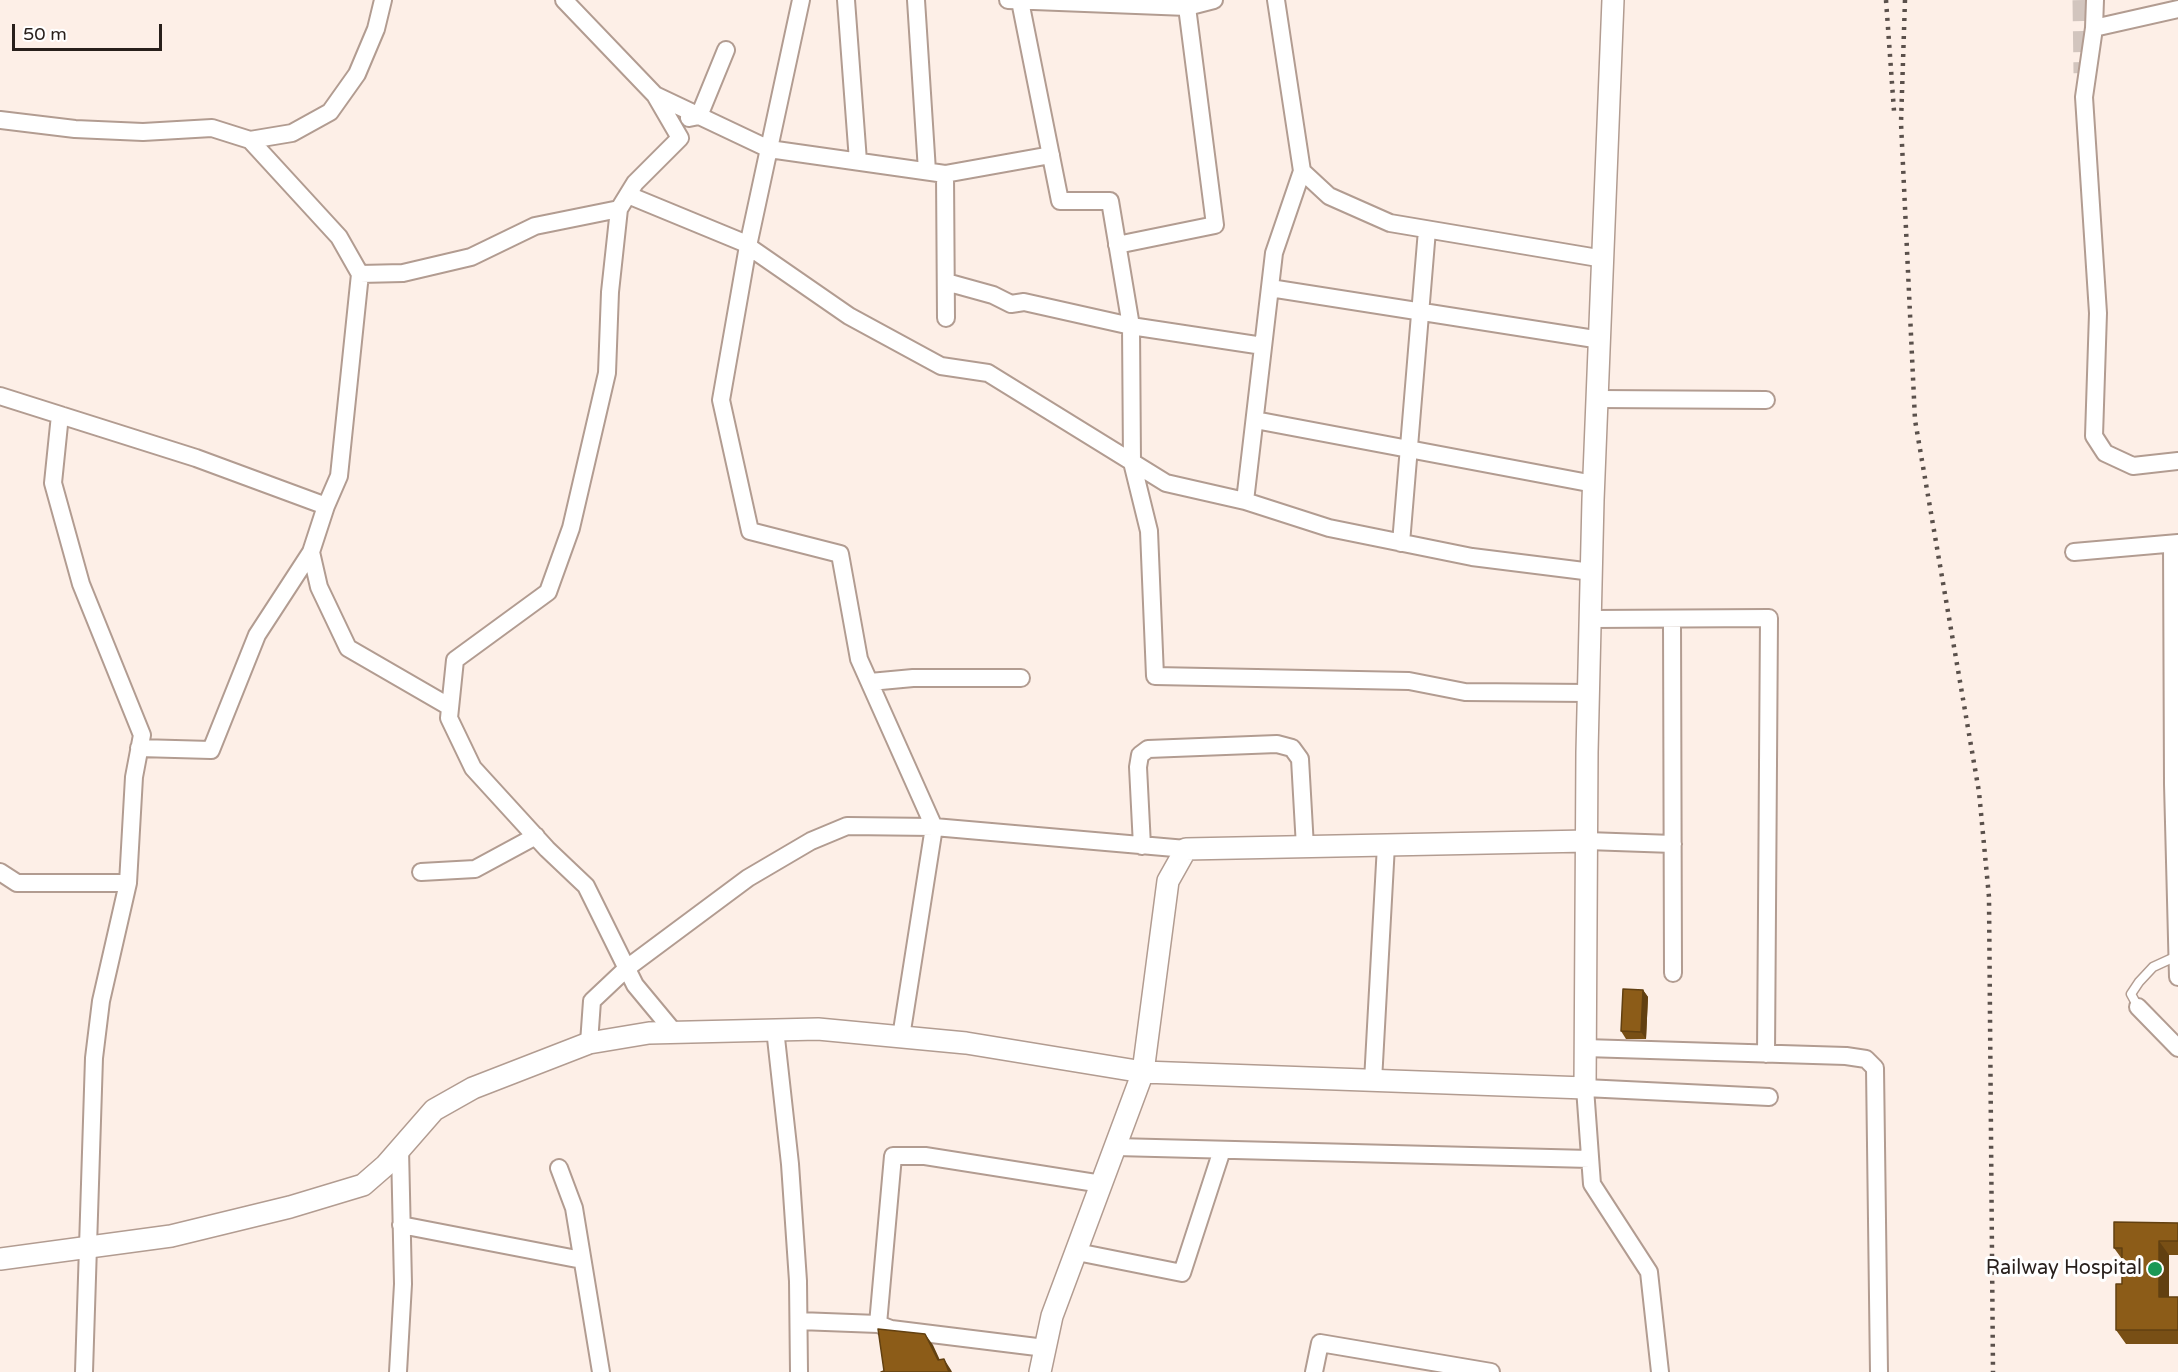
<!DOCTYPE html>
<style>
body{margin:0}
#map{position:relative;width:2178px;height:1372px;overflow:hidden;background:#fdefe7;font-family:"Varela Round",sans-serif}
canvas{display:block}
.scale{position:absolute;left:12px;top:24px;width:150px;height:27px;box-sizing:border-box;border:3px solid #281f1b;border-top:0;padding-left:8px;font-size:18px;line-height:21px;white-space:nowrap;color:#281f1b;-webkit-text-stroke:4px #fff;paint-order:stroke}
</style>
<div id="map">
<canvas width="2178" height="1372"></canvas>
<div class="scale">50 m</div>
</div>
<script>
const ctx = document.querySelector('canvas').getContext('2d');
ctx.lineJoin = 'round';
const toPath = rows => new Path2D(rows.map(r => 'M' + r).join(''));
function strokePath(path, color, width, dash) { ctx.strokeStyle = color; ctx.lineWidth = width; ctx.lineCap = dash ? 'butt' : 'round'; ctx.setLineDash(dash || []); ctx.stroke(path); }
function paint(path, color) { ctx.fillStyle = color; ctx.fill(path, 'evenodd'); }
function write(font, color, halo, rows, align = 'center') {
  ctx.font = font + ' "Varela Round",sans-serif'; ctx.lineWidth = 6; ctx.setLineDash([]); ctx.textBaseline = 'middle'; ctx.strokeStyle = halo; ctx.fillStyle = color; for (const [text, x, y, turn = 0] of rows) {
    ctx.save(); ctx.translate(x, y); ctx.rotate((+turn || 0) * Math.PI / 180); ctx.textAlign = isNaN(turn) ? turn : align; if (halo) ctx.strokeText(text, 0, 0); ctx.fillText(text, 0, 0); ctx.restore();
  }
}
strokePath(toPath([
 [2083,0,2084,73]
]), '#d2c5be', 21, [21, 10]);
const service = toPath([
 [2138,1007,2131,994,2139,982,2153,967,2177,956]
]);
const minor = toPath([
 [564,0,655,95,680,138,635,183,619,209,610,292,607,373,571,528,548,592,455,660,449,718,473,768,547,849,586,886,635,985,674,1032],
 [801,0,748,246,721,400,750,531,840,554,859,659,934,827,1186,849],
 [846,0,858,161],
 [916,0,927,171],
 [1008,0,1187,7,1214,0],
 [1276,0,1302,171,1329,196,1390,223,1604,259],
 [2095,0,2094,28,2084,97,2098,313,2094,436,2105,453,2133,466,2178,461],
 [1020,1,1060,201,1110,201,1131,326,1132,462,1149,531,1155,676,1409,681,1465,692,1589,693],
 [2094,28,2178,9],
 [655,95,769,149,945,174,946,318],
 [689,118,699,116,726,50],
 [0,120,75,129,143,132,212,128,250,140,292,133,330,112,357,74,376,29,383,0],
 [250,140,339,237,360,274],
 [945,174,1051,155],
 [628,195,742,242,849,316,941,366,988,373,1166,483,1245,501,1329,528,1472,557,1592,572],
 [1117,245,1215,225,1187,7],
 [946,282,993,295,1011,304,1024,302,1131,326,1263,346],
 [1270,288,1601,340],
 [0,396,196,458,326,506,339,476,360,274,403,273,471,257,535,226,619,209],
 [1598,399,1766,400],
 [60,415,53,483,81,584,142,735,134,777,128,883,101,1001,94,1058,84,1372],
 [1255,420,1594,484],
 [1245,501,1274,253,1302,171],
 [326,506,311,552,319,587,348,648,450,707],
 [1401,543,1427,230],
 [2172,544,2173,784,2178,977],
 [2074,552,2178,543],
 [1591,619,1769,618,1766,1054],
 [1672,621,1673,973],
 [870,682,913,678,1021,678],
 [139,748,211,750,257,635,311,552],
 [1587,841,1673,844],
 [1142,846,1138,767,1140,755,1148,749,1277,744,1292,748,1300,759,1305,847],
 [0,872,17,883,128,883],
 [421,872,475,869,536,836],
 [2138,1007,2178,1048],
 [775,1029,790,1164,798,1281,799,1372],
 [589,1043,592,1001,627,968,748,878,811,841,847,826,934,827,901,1037],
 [1585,1048,1846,1056,1866,1059,1875,1068,1879,1372],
 [1373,1081,1386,845],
 [1116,1147,1590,1159],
 [559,1168,574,1208,601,1372],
 [401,1225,582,1260],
 [1077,1252,1182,1273,1222,1150],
 [799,1321,878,1324,891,1329,1045,1348],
 [878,1324,893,1156,925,1156,1102,1184],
 [398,1372,403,1284,400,1149],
 [1314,1372,1320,1343,1491,1372],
 [1660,1372,1649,1272,1592,1184,1585,1088,1769,1097]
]);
const tertiary = toPath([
 [0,1259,171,1236,290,1207,363,1185,386,1165,434,1110,473,1088,589,1043,649,1033,818,1029,966,1043,1143,1072,1168,881,1186,849,1587,841],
 [1040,1372,1052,1316,1143,1072,1585,1088,1587,752,1593,500,1613,0]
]);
strokePath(service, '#b29c91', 11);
strokePath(minor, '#b29c91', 20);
strokePath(tertiary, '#b29c91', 24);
strokePath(service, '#fff', 8);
strokePath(minor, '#fff', 16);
strokePath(tertiary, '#fff', 21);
strokePath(toPath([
 [1886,0,1894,111],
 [1905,0,1901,123,1915,420,1979,792,1989,897,1993,1372]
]), '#5a504b', 4.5, [3, 6]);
paint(toPath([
 [1643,990,1648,997,1646,1039,1626,1039,1621,1031],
 [2178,1223,2178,1255,2169,1255,2169,1297,2178,1297,2178,1344,2126,1344,2116,1330,2122,1284,2122,1259,2114,1248]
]), '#784f15');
paint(toPath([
 [1643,990,1648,997,1646,1039,1641,1032],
 [2159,1241,2169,1255,2169,1311,2159,1297],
 [925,1334,933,1345,945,1371,938,1360],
 [944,1359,951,1370,952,1372,949,1372]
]), '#624011');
const building = toPath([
 [1623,989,1643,990,1641,1032,1621,1031,1623,989],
 [2114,1222,2178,1223,2178,1241,2159,1241,2159,1297,2178,1297,2178,1330,2116,1330,2116,1284,2122,1284,2122,1248,2114,1248,2114,1222],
 [878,1329,925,1334,938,1360,944,1359,949,1372,881,1372,884,1371,878,1329]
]);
paint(building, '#8c5c18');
strokePath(building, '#624011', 1.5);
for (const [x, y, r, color] of [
 [2155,1269,8,"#1a9855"]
]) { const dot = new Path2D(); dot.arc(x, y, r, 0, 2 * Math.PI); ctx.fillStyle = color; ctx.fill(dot); strokePath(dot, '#fff', 2); }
write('20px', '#281f1b', '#fff', [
 ["Railway Hospital",2142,1269]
], 'right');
</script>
